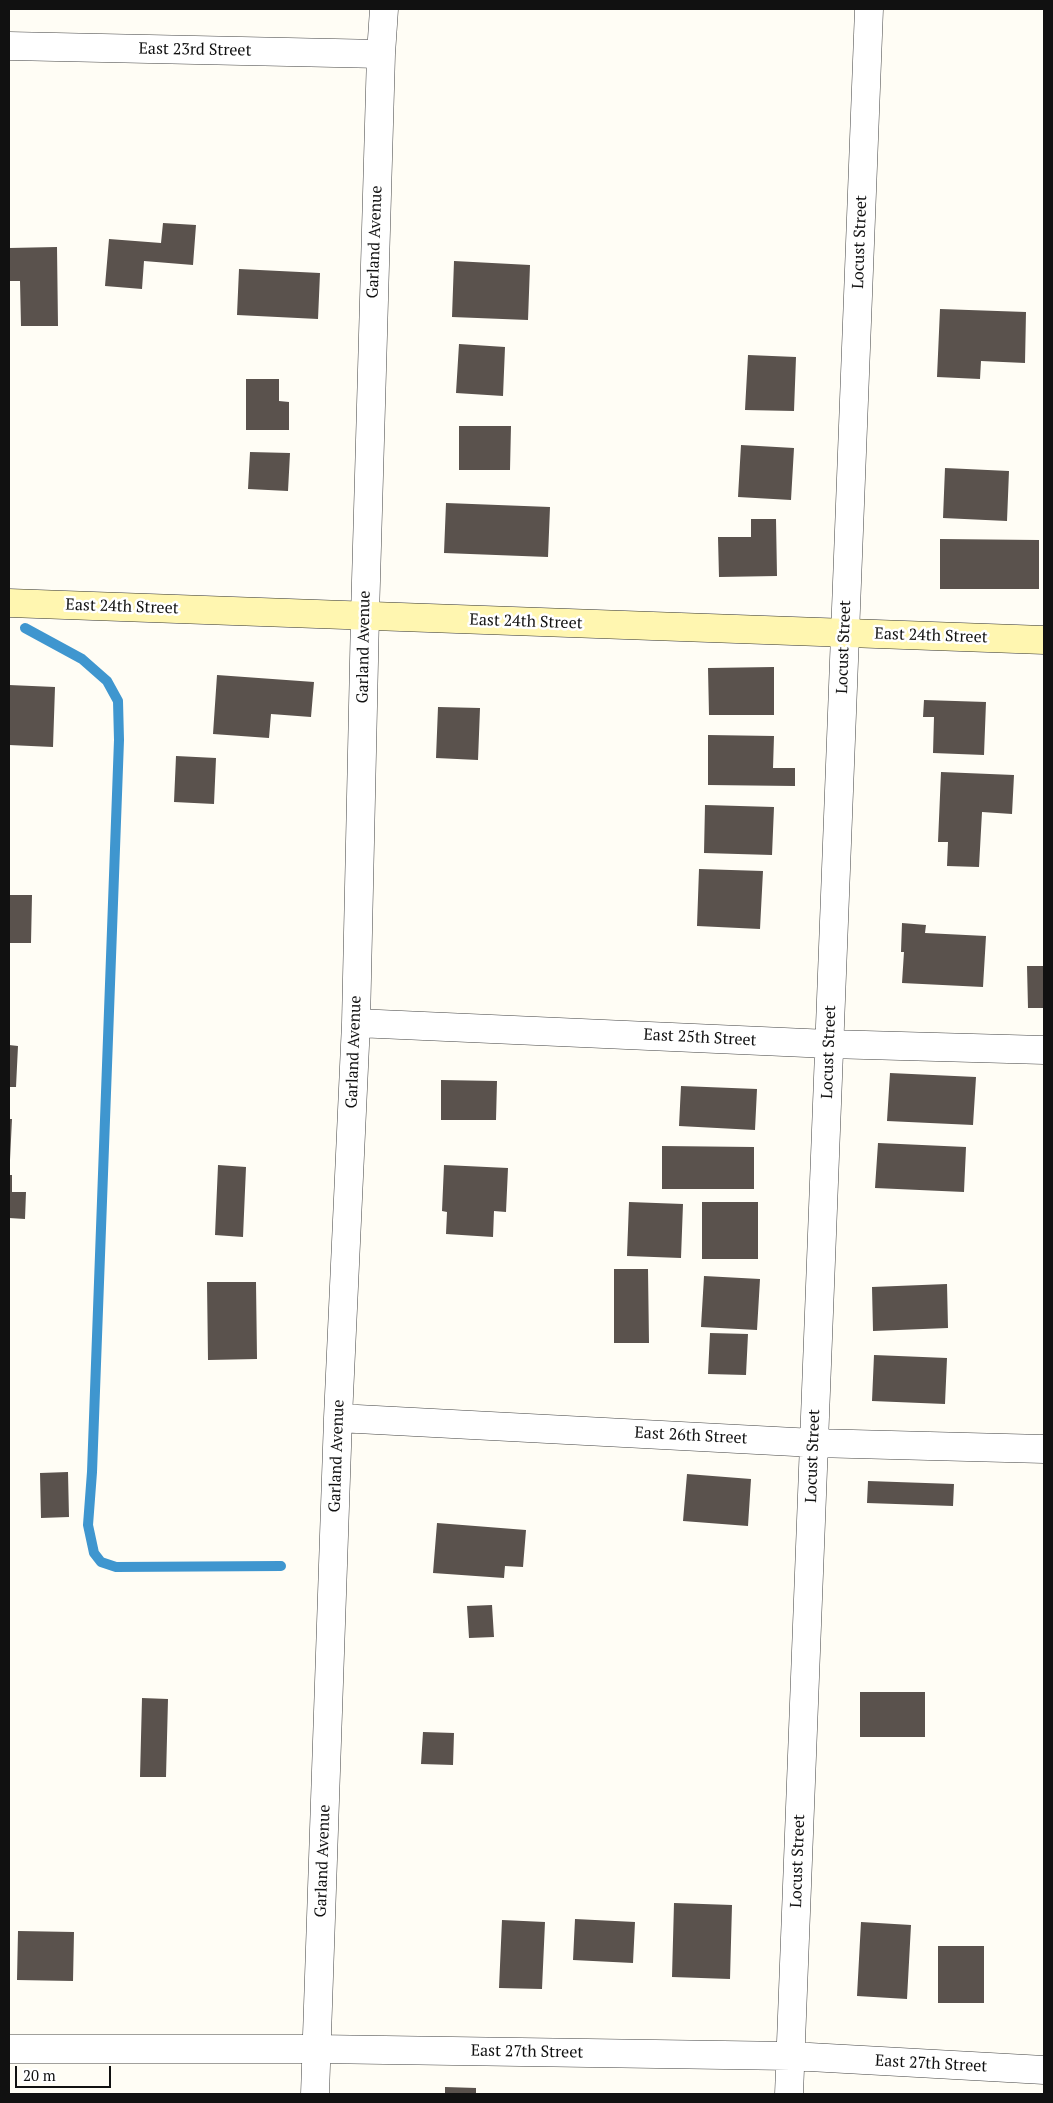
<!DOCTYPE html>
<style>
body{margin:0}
#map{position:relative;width:1053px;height:2103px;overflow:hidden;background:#fffdf5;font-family:"PT Serif",serif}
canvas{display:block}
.frame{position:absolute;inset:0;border:10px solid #111;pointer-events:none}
.scale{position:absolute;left:15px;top:2066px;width:96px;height:22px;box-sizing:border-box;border:2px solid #111;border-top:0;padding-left:6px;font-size:15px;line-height:18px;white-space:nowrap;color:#111;-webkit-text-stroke:4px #fff;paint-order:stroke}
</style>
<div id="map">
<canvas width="1053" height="2103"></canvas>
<div class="frame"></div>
<div class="scale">20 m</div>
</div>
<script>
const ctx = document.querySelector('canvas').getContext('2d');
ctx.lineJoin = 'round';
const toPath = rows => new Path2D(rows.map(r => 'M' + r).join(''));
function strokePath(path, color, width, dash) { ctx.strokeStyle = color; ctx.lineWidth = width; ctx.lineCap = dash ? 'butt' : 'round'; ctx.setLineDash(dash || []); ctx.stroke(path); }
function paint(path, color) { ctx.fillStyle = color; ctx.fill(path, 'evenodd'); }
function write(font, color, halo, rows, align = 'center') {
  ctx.font = font + ' "PT Serif",serif'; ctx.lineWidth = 5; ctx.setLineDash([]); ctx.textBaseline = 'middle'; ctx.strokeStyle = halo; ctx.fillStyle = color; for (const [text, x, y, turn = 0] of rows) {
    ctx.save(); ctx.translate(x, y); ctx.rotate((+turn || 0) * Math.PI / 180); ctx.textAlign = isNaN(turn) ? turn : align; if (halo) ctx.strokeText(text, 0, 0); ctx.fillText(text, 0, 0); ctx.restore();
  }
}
strokePath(toPath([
 [25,628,82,659,107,681,118,701,119,740,92,1472,88,1525,94,1553,101,1562,116,1567,281,1566]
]), '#3f96cf', 10);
paint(toPath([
 [163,223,196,225,193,265,144,261,142,289,105,286,109,239,161,243],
 [57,247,58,326,21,326,20,281,9,281,9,248],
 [454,261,530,265,528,320,452,317],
 [239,269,320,273,318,319,237,315],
 [940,309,1026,312,1025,363,981,361,980,379,937,377],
 [459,344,505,347,503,396,456,393],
 [748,355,796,357,794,411,745,410],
 [246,379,279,379,279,401,289,402,289,430,246,430],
 [459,426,511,426,510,470,459,470],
 [741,445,794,448,791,500,738,497],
 [250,452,290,453,288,491,248,489],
 [945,468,1009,471,1007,521,943,518],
 [446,503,550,507,548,557,444,553],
 [751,519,776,519,777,576,719,577,718,537,751,537],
 [940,539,1039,540,1039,589,940,589],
 [774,667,774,715,709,715,708,668],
 [217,675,314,682,311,717,271,714,269,738,213,734],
 [9,685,55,687,53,747,9,745],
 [924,700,986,702,984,755,933,753,934,717,923,717],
 [438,707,480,708,478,760,436,758],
 [708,735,774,736,773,768,795,768,795,786,708,785],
 [176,756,216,758,214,804,174,802],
 [941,772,1014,775,1012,814,982,812,979,867,947,866,948,842,938,842],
 [705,805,774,807,772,855,704,853],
 [699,869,763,871,760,929,697,926],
 [9,895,32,895,31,943,9,943],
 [902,923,926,925,925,933,986,936,983,987,902,983,904,952,901,952],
 [1027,966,1044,966,1044,1008,1028,1008],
 [9,1045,18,1046,16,1087,9,1087],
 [890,1073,976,1077,973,1125,887,1121],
 [441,1080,497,1081,496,1120,441,1120],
 [681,1086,757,1089,755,1130,679,1126],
 [9,1119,12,1119,10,1160,9,1160],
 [878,1143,966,1147,964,1192,875,1188],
 [662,1146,754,1147,754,1189,662,1189],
 [218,1165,246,1167,243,1237,215,1235],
 [444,1165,508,1168,506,1212,494,1211,493,1237,446,1234,447,1212,442,1211],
 [9,1175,12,1175,12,1192,26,1192,25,1219,9,1218],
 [629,1202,683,1204,681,1258,627,1256],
 [702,1202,758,1202,758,1259,702,1259],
 [614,1269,648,1269,649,1343,614,1343],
 [704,1276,760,1279,757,1330,701,1327],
 [207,1282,256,1282,257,1359,208,1360],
 [947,1284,948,1328,873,1331,872,1287],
 [710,1333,748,1334,746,1375,708,1374],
 [874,1355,947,1358,945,1404,872,1401],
 [68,1472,69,1517,41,1518,40,1473],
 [687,1474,751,1479,748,1526,683,1521],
 [868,1481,954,1484,953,1506,867,1503],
 [437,1523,526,1530,523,1567,505,1566,504,1578,433,1573],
 [492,1605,494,1637,469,1638,467,1606],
 [860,1692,925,1692,925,1737,860,1737],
 [142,1698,168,1699,166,1777,140,1777],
 [423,1732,454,1733,453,1765,421,1764],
 [674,1903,732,1905,730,1979,672,1977],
 [575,1919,635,1922,633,1963,573,1960],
 [502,1920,545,1922,542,1989,499,1988],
 [861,1922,911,1925,907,1999,857,1996],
 [18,1931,74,1932,73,1981,17,1980],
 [938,1946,984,1946,984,2003,938,2003],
 [445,2087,476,2088,476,2094,445,2094]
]), '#5a524d');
const minor = toPath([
 [9,46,381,54],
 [356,1023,829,1044,1044,1050],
 [338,1418,814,1443,1044,1449],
 [9,2049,317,2049,791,2056,1044,2070],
 [315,2094,338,1418,356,1023,365,616,381,54,384,9],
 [789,2094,869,9]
]);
const secondary = toPath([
 [9,603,1044,640]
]);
strokePath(minor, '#444', 29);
strokePath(secondary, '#333', 29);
strokePath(minor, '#fff', 28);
strokePath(secondary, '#fff6b0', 28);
write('16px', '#111', '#fff', [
 ["East 23rd Street",195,50,1],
 ["Garland Avenue",375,242,-88],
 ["Locust Street",860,242,-88],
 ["East 24th Street",122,607,2],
 ["East 24th Street",526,622,2],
 ["East 24th Street",931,636,2],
 ["Garland Avenue",364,647,-89],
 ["Locust Street",844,647,-88],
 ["East 25th Street",700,1038,3],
 ["Garland Avenue",354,1052,-88],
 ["Locust Street",829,1052,-88],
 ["East 26th Street",691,1436,3],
 ["Garland Avenue",337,1456,-88],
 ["Locust Street",813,1456,-88],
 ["Garland Avenue",323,1861,-88],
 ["Locust Street",798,1861,-88],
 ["East 27th Street",527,2052,1],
 ["East 27th Street",931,2064,3]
]);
</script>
